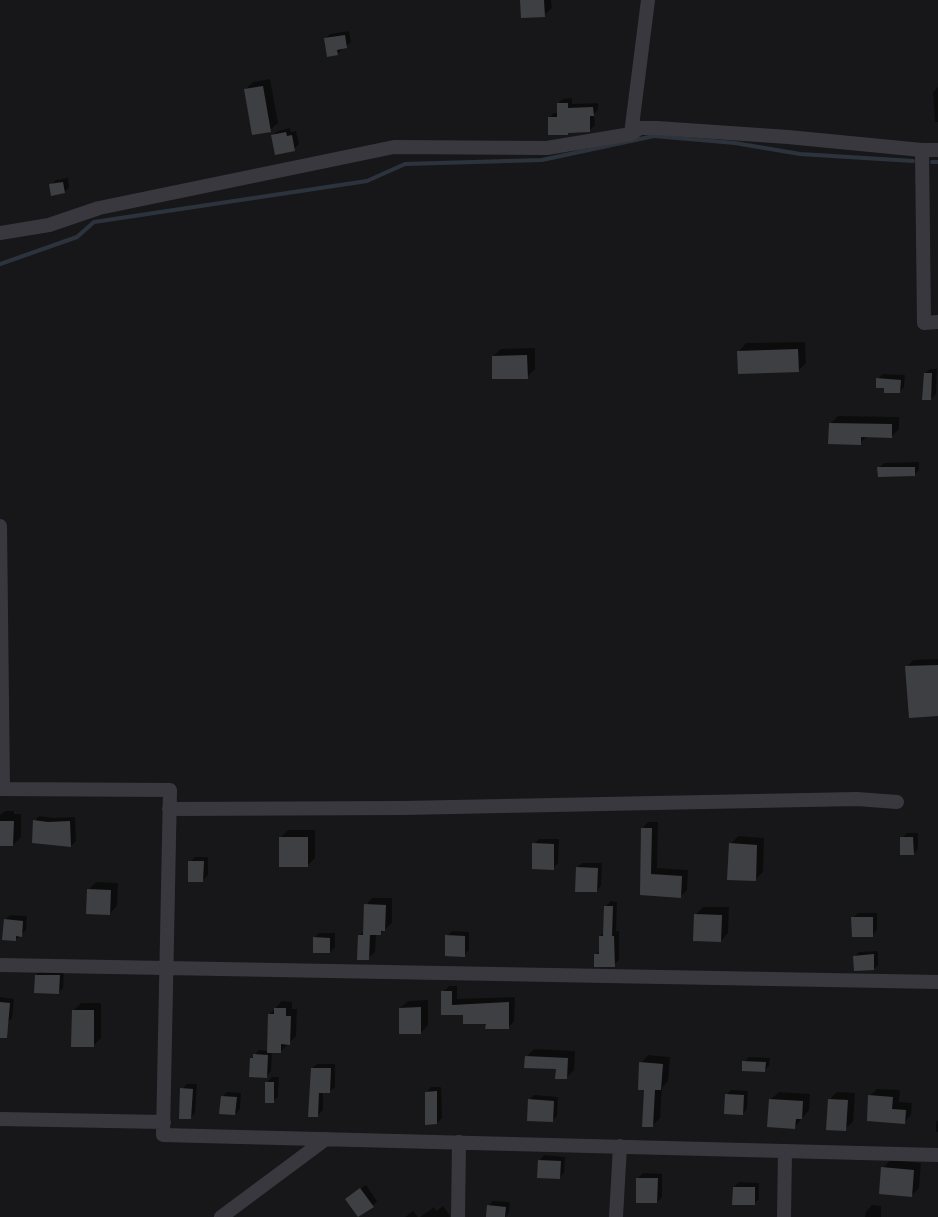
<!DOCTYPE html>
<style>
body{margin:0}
canvas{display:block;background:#171719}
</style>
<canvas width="938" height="1217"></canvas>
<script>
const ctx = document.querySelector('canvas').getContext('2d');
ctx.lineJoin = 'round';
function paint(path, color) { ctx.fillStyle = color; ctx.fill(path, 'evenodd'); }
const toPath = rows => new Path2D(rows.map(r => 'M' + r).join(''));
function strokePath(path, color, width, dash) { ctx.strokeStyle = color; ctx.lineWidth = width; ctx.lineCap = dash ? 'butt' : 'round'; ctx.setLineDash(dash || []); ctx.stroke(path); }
paint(toPath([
 [521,0,551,0,552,8,544,15],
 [349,31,351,42,337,54,325,39,330,34],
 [270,79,278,123,270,130,245,90,253,82],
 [938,87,938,122,935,122,933,92],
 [572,98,572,104,598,103,598,110,594,114,595,125,590,130,569,132,567,134,549,118,554,113,558,113,558,103,563,99],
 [290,128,291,132,296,131,299,144,294,149,273,135,278,131],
 [68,178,69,187,65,192,51,185,56,180],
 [805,342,806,363,798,371,739,351,746,343],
 [535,348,535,369,527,377,493,356,501,349],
 [930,369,937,369,936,394,931,399,925,373],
 [883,374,905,375,904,387,899,392,878,379],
 [838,416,899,417,899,429,892,436,868,436,860,443,830,424],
 [919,462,919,470,914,475,879,468,884,463],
 [938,659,938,714,907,667,913,660],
 [5,811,14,811,14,814,21,814,21,837,13,845,0,845,0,815],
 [39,816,53,818,75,817,76,841,71,846,34,821],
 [648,822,658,822,657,868,688,870,687,890,681,896,642,894,642,829],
 [288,830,315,830,315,858,307,866,280,838],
 [907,833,918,833,918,849,913,854,902,838],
 [738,836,764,838,763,872,755,880,731,844],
 [539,839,559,839,558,863,553,868,534,844],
 [195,857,208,857,208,875,203,880,190,862],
 [582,863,602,863,601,886,596,891,577,867],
 [96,882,118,883,117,906,110,913,88,890],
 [372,898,392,898,392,923,380,934,376,934,375,952,368,958,360,935,365,930,366,905],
 [611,901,617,902,616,931,619,931,619,960,614,965,596,955,600,950,600,936,605,931,606,906],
 [703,907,729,907,728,933,721,941,696,914],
 [858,913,877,913,877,930,872,935,853,918],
 [10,915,27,916,26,930,15,940,5,920],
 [452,931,469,932,469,950,464,955,447,936],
 [319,933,335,933,335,947,330,952,314,938],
 [878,951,878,965,874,969,855,956,859,952],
 [41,970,64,971,63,988,58,993,36,975],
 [449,986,457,986,457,999,515,997,514,1021,508,1028,464,1014,443,1013,443,992],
 [0,997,14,999,12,1018,7,1023,0,1022],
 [428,1000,428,1025,421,1033,400,1008,408,1001],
 [282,1001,292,1002,292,1009,297,1009,296,1036,281,1051,272,1051,271,1071,267,1076,251,1059,259,1050,268,1051,270,1014],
 [81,1003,101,1003,101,1038,93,1046,73,1011],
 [534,1049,575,1051,574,1070,567,1077,557,1067,526,1057],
 [648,1055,670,1057,668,1081,662,1088,660,1118,652,1126,641,1063],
 [749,1057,770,1058,769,1066,765,1070,744,1062],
 [317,1064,335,1064,335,1087,330,1091,323,1091,323,1110,318,1115,312,1068],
 [272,1077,279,1077,278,1097,273,1101,267,1082],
 [187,1084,197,1084,195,1113,190,1118,182,1089],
 [431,1087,441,1087,442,1118,437,1123,427,1092],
 [877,1089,900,1090,899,1102,912,1103,911,1115,904,1122,870,1096],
 [731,1090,748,1091,747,1109,743,1114,726,1095],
 [227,1092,241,1093,240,1109,235,1114,222,1097],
 [779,1092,810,1094,809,1110,794,1128,771,1099],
 [837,1092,855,1093,853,1122,845,1129,829,1100],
 [534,1095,558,1097,557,1116,552,1121,529,1100],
 [938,1120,938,1132,936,1132,936,1122],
 [544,1155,565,1157,564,1173,559,1178,540,1160],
 [890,1160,921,1163,919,1188,912,1195,883,1168],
 [643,1173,662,1174,662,1197,657,1202,638,1178],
 [739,1182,759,1183,759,1199,754,1204,734,1187],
 [366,1185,377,1201,373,1206,352,1195],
 [493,1201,510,1202,509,1213,506,1217,487,1217,488,1206],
 [872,1205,881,1206,881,1217,865,1217,866,1212],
 [443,1206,450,1216,449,1217,420,1217,434,1207,436,1211],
 [413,1211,418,1217,405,1217]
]), '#0007');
strokePath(toPath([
 [932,162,938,162],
 [0,264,77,237,94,222,367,181,405,164,542,160,654,136,735,143,800,154,913,161]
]), '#2d333d', 4);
paint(toPath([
 [520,0,544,0,545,17,521,18],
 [345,35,347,48,337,50,338,55,327,57,324,38],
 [263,86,271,132,252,135,244,89],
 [557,103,568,103,568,108,593,107,594,116,590,116,590,132,568,133,568,135,548,135,548,117,557,117],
 [286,132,287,136,292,135,295,151,275,155,271,135],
 [63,182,65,193,51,196,49,184],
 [798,349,799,372,738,374,737,351],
 [527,355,528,379,492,379,492,356],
 [924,373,932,373,931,400,922,400],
 [876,378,901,380,900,393,884,393,884,388,876,388],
 [829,423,892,424,892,438,861,437,861,445,828,444],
 [877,467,915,467,915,476,878,477],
 [938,665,938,716,909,718,905,666],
 [33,820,48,822,70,821,71,847,32,843],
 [0,821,14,821,13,846,0,846],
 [641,828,652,828,651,874,682,876,681,898,640,895],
 [279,837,308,837,308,867,279,867],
 [900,837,913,837,914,855,900,855],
 [532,843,554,844,554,870,532,869],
 [729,843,757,845,756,881,727,880],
 [188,861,204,861,203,882,188,882],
 [576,867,598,868,597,892,575,892],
 [87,889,111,890,110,915,86,914],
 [364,904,386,905,385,931,381,931,381,935,370,935,369,960,357,960,358,935,363,935],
 [604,906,613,906,612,936,614,936,615,967,594,967,594,954,599,954,599,936,603,936],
 [694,914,722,915,721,942,693,941],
 [851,917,873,917,873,937,852,937],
 [4,919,23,921,22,937,16,936,16,941,2,940],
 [445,935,465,936,465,957,445,956],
 [313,937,330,938,330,953,313,953],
 [874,954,874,970,854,971,853,956],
 [35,975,60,975,59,994,34,993],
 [441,991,452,991,452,1005,509,1002,509,1029,485,1029,486,1024,463,1024,463,1015,441,1015],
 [0,1002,10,1003,7,1038,0,1038],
 [421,1007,421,1034,399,1034,399,1008],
 [274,1008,286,1008,286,1016,291,1016,290,1045,281,1044,281,1053,267,1053,268,1014,274,1014],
 [72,1010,94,1010,94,1047,71,1047],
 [253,1054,268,1055,267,1078,249,1077,250,1058,253,1058],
 [525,1056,568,1058,567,1079,555,1079,556,1069,524,1068],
 [742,1061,766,1062,765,1072,742,1071],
 [639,1062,663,1064,661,1090,655,1090,653,1127,642,1127,644,1090,638,1090],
 [311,1068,331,1068,330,1093,319,1093,318,1117,308,1117],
 [265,1082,274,1082,274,1103,265,1103],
 [180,1088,193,1089,191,1119,179,1119],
 [437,1091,437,1124,425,1125,425,1092],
 [725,1094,744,1095,743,1115,724,1114],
 [868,1095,893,1097,892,1109,906,1110,905,1124,867,1121],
 [221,1096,237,1097,235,1115,219,1114],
 [528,1099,554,1101,553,1122,527,1121],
 [769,1099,803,1101,802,1119,796,1119,795,1129,767,1127],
 [828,1099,848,1100,846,1131,826,1130],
 [538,1160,561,1161,560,1179,537,1178],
 [881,1167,914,1170,912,1197,879,1194],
 [636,1178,658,1178,657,1203,636,1203],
 [733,1187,755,1187,755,1205,732,1205],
 [360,1188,374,1207,358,1217,345,1199],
 [487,1205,506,1207,505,1217,486,1217]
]), '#3e3f43');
strokePath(toPath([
 [631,134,648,0],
 [922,150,924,323,938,322],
 [0,233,49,225,99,208,394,147,547,148,631,134,640,128,657,128,788,137,922,150,938,150],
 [0,526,3,789],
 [0,789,170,790,163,1135,938,1155],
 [169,809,402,808,857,799,897,802],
 [0,965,938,982],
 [0,1119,164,1122],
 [221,1217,326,1139],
 [458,1217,459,1142],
 [616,1217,620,1146],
 [784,1217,785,1151]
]), '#38383e', 14);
</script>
